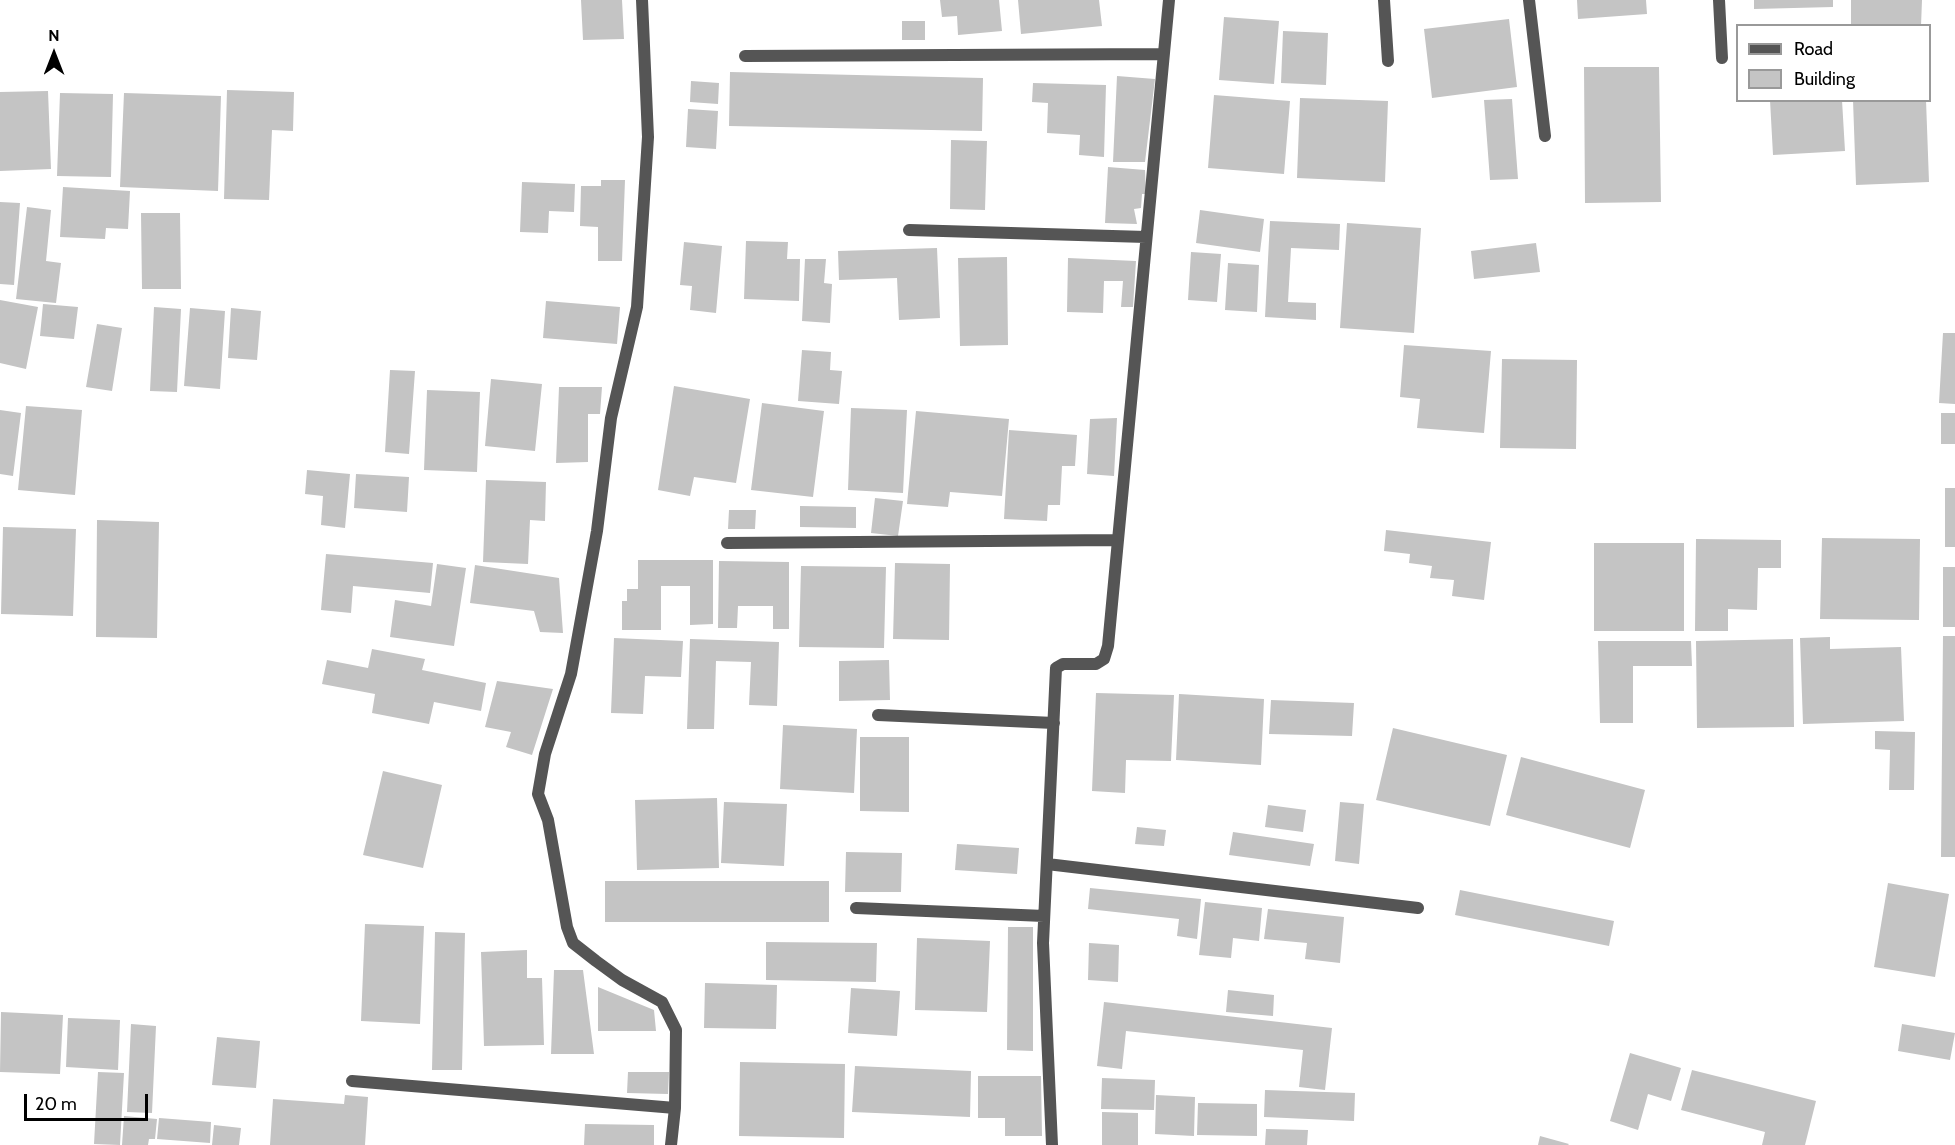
<!DOCTYPE html>
<style>
body{margin:0}
#map{position:relative;width:1955px;height:1145px;overflow:hidden;background:#fff;font-family:Cabin,sans-serif}
canvas{display:block}
.legend{position:absolute;left:1736px;top:24px;width:195px;height:78px;box-sizing:border-box;background:#fff;border:2px solid #999;margin:0;padding:8px 10px;list-style:none;font-size:18px;color:#000}
.legend li{display:flex;align-items:center;gap:12px;height:30px}
.legend b{width:30px;border:2px solid #999}
.north{position:absolute;left:24px;top:24px;width:60px;height:60px;-webkit-text-stroke:4px #fff;paint-order:stroke;rotate:0deg;font-size:16px;font-weight:700;line-height:24px;text-align:center;color:#000}
.north::after{content:'';display:block;margin:auto;width:21px;height:27px;background:#000;clip-path:polygon(50% 0,100% 100%,50% 72%,0 100%)}
.scale{position:absolute;left:24px;top:1094px;width:124px;height:27px;box-sizing:border-box;border:3px solid #000;border-top:0;padding-left:8px;font-size:18px;line-height:21px;white-space:nowrap;color:#000;-webkit-text-stroke:4px #fff;paint-order:stroke}
</style>
<div id="map">
<canvas width="1955" height="1145"></canvas>
<ul class="legend">
<li><b style="height:8px;background:#555"></b>Road</li>
<li><b style="height:16px;background:#c4c4c4"></b>Building</li>
</ul>
<div class="north">N</div>
<div class="scale">20 m</div>
</div>
<script>
const ctx = document.querySelector('canvas').getContext('2d');
ctx.lineJoin = 'round';
function paint(path, color) { ctx.fillStyle = color; ctx.fill(path, 'evenodd'); }
const toPath = rows => new Path2D(rows.map(r => 'M' + r).join(''));
function strokePath(path, color, width, dash) { ctx.strokeStyle = color; ctx.lineWidth = width; ctx.lineCap = dash ? 'butt' : 'round'; ctx.setLineDash(dash || []); ctx.stroke(path); }
paint(toPath([
 [581,0,622,0,624,39,583,40],
 [940,0,999,0,1002,31,958,35,957,16,942,17],
 [1018,0,1099,0,1102,26,1021,34],
 [1577,0,1646,0,1647,14,1578,19],
 [1754,0,1833,0,1833,7,1754,9],
 [1851,0,1922,0,1921,26,1851,26],
 [1224,17,1279,21,1274,84,1219,80],
 [1509,19,1517,87,1432,98,1424,29],
 [902,21,925,21,925,40,902,40],
 [1283,31,1328,33,1326,85,1281,83],
 [1584,67,1659,67,1661,202,1585,203],
 [730,72,983,78,982,131,729,126],
 [1117,76,1155,79,1145,162,1113,162],
 [691,81,719,83,718,104,690,102],
 [1033,83,1106,85,1104,157,1079,155,1080,135,1047,133,1048,103,1032,102],
 [227,90,294,92,293,131,272,130,269,200,224,199],
 [48,91,51,169,0,171,0,92],
 [60,93,113,94,111,177,57,176],
 [124,93,221,96,218,191,120,187],
 [1214,95,1290,101,1284,174,1208,168],
 [1300,98,1388,101,1385,182,1297,178],
 [1512,99,1518,179,1490,180,1484,100],
 [1770,100,1842,100,1845,151,1773,155],
 [1853,100,1926,100,1929,182,1856,185],
 [688,109,718,111,716,149,686,147],
 [951,140,987,141,985,210,950,209],
 [1108,167,1145,170,1146,194,1142,194,1141,208,1134,209,1137,224,1105,223],
 [601,180,625,180,622,261,598,261,598,227,580,226,581,186,601,186],
 [522,182,575,184,574,212,549,211,548,233,520,232],
 [63,187,130,191,128,229,106,228,105,239,60,237],
 [0,202,20,203,14,285,0,284],
 [27,207,51,210,46,261,61,263,56,303,16,299],
 [1200,210,1264,219,1260,252,1196,243],
 [141,213,180,213,181,289,142,289],
 [1270,221,1340,224,1339,250,1291,248,1288,302,1316,303,1316,320,1265,317],
 [1347,223,1421,228,1414,333,1340,328],
 [746,241,788,242,787,259,800,259,799,301,744,299],
 [684,242,722,246,716,313,690,310,692,286,680,285],
 [1536,243,1540,272,1474,279,1471,251],
 [937,248,940,318,899,320,897,278,839,280,838,251],
 [1191,252,1221,254,1217,302,1188,300],
 [1007,257,1008,345,960,346,958,258],
 [1068,258,1136,261,1133,307,1121,307,1123,281,1104,281,1103,313,1067,312],
 [805,259,826,259,824,283,832,284,830,323,802,321],
 [1228,263,1259,265,1257,312,1225,310],
 [0,300,38,307,26,369,0,363],
 [546,301,620,307,617,344,543,338],
 [43,304,78,307,74,339,40,336],
 [154,307,181,309,177,392,150,391],
 [190,308,225,311,220,389,184,386],
 [231,308,261,311,257,360,228,358],
 [97,324,122,328,112,391,86,387],
 [1943,333,1955,333,1955,404,1939,403],
 [1404,345,1491,351,1484,433,1417,428,1420,399,1400,397],
 [802,350,831,352,830,370,842,371,839,404,798,401],
 [1502,359,1577,360,1576,449,1500,448],
 [390,370,415,371,409,454,385,452],
 [491,379,542,384,535,451,485,446],
 [674,386,750,399,736,483,694,477,690,496,658,490],
 [559,387,602,387,600,414,588,414,588,462,556,463],
 [427,390,480,392,477,472,424,470],
 [762,403,824,411,813,497,751,490],
 [26,406,82,410,75,495,18,490],
 [851,408,907,410,903,493,848,490],
 [0,410,21,413,13,476,0,474],
 [916,411,1009,419,1002,496,950,492,948,507,907,504],
 [1941,413,1955,413,1955,444,1941,444],
 [1117,418,1114,476,1087,474,1090,419],
 [1009,430,1077,435,1075,466,1062,466,1060,505,1048,505,1047,521,1004,519],
 [307,470,350,474,345,528,321,525,323,496,305,494],
 [356,474,409,477,407,512,354,508],
 [486,480,546,482,545,521,530,520,528,564,483,562],
 [1945,488,1955,488,1955,547,1945,547],
 [875,498,903,501,898,536,871,533],
 [800,506,856,507,856,528,800,527],
 [729,510,756,510,755,529,728,529],
 [97,520,159,522,157,638,96,637],
 [3,527,76,529,73,616,1,614],
 [1386,530,1491,542,1484,600,1452,596,1454,580,1430,578,1432,566,1409,563,1410,554,1384,551],
 [1822,538,1920,539,1919,620,1820,619],
 [1696,539,1781,540,1781,568,1758,568,1757,610,1728,609,1728,631,1695,631],
 [1594,543,1684,543,1684,631,1594,631],
 [326,554,433,563,430,593,353,586,351,613,321,610],
 [638,560,713,560,713,624,690,625,690,586,661,586,661,630,622,630,622,601,627,601,627,589,638,589],
 [719,561,789,562,789,629,773,629,773,606,738,606,737,628,718,628],
 [895,563,950,564,949,640,893,639],
 [437,564,466,568,454,646,390,637,395,600,431,606],
 [475,565,559,578,563,633,540,632,534,611,470,603],
 [801,566,886,567,884,648,799,647],
 [1943,567,1955,567,1955,627,1943,627],
 [1943,636,1955,636,1955,857,1941,857],
 [1830,637,1830,649,1901,647,1904,721,1803,724,1800,638],
 [614,638,683,641,681,677,645,676,643,714,611,713],
 [690,639,779,642,777,706,749,705,751,662,716,661,714,729,687,729],
 [1793,639,1794,727,1697,728,1696,641],
 [1598,641,1691,641,1692,666,1633,666,1633,723,1600,723],
 [372,649,425,659,422,670,486,683,481,711,434,702,429,724,372,713,375,694,322,684,327,660,368,668],
 [889,660,890,700,839,701,839,661],
 [497,681,553,689,532,755,506,747,511,732,485,727],
 [1096,693,1174,695,1171,761,1126,760,1125,793,1092,791],
 [1179,694,1264,699,1261,765,1176,760],
 [1271,700,1354,703,1352,736,1269,734],
 [783,725,857,729,854,793,780,789],
 [1393,728,1507,755,1490,826,1376,800],
 [1875,731,1915,732,1914,790,1889,790,1890,750,1875,749],
 [860,737,909,737,909,812,860,811],
 [1521,757,1645,790,1630,848,1506,815],
 [383,771,442,785,423,868,363,855],
 [717,798,719,868,637,870,635,800],
 [724,802,787,804,784,866,721,863],
 [1340,802,1364,804,1359,864,1335,861],
 [1268,805,1306,810,1303,832,1265,827],
 [1137,827,1166,830,1164,846,1135,844],
 [1233,832,1314,844,1310,866,1229,855],
 [957,844,1019,848,1017,874,955,870],
 [846,852,902,853,901,892,845,892],
 [605,881,829,881,829,922,605,922],
 [1888,883,1949,894,1935,977,1874,967],
 [1090,888,1201,899,1197,939,1177,936,1179,919,1088,909],
 [1460,890,1614,921,1609,946,1455,915],
 [1205,902,1262,908,1259,941,1233,938,1231,958,1199,955],
 [1268,909,1344,917,1340,963,1305,959,1307,943,1264,939],
 [365,924,424,926,420,1024,361,1021],
 [1008,927,1033,927,1033,1051,1007,1050],
 [435,932,465,933,462,1070,432,1070],
 [917,938,990,941,987,1012,915,1010],
 [766,942,877,943,876,982,766,980],
 [1089,943,1119,945,1118,982,1088,980],
 [527,950,527,978,542,978,544,1045,484,1046,481,952],
 [554,970,583,970,594,1054,551,1054],
 [705,983,777,985,776,1029,704,1028],
 [598,987,654,1010,656,1031,598,1031],
 [851,988,900,991,897,1036,848,1033],
 [1228,990,1274,995,1273,1016,1226,1012],
 [1104,1002,1332,1028,1325,1090,1299,1087,1303,1050,1126,1031,1122,1069,1097,1066],
 [1,1012,63,1015,60,1074,0,1072],
 [68,1018,120,1020,118,1070,66,1067],
 [131,1024,156,1026,152,1113,127,1112],
 [1902,1024,1955,1033,1950,1060,1898,1051],
 [217,1037,260,1041,256,1088,212,1085],
 [1630,1053,1681,1068,1671,1101,1648,1094,1638,1130,1610,1121],
 [740,1062,845,1064,844,1138,739,1136],
 [855,1066,971,1071,970,1117,852,1112],
 [1692,1070,1816,1101,1805,1145,1762,1145,1765,1132,1681,1110],
 [98,1072,124,1073,120,1145,94,1144],
 [628,1072,669,1072,668,1094,627,1093],
 [978,1076,1041,1076,1042,1136,1005,1136,1005,1118,978,1118],
 [1102,1078,1155,1080,1154,1110,1101,1109],
 [1265,1090,1355,1093,1354,1121,1264,1117],
 [345,1095,368,1097,365,1145,270,1145,273,1099,344,1104],
 [1156,1095,1195,1097,1194,1136,1155,1134],
 [1198,1103,1257,1104,1257,1136,1197,1135],
 [1102,1112,1138,1113,1138,1145,1102,1145],
 [124,1116,157,1119,155,1139,149,1139,148,1145,122,1145],
 [159,1118,211,1122,210,1143,157,1139],
 [585,1124,654,1125,654,1145,584,1145],
 [214,1125,241,1128,239,1145,212,1145],
 [1266,1129,1308,1130,1307,1145,1265,1145],
 [1540,1136,1569,1144,1568,1145,1538,1145]
]), '#c4c4c4');
strokePath(toPath([
 [642,0,648,137,637,307,611,418,597,531,571,674,545,754,538,794,548,820,567,927,573,943,596,961,622,980,662,1002,676,1030,675,1108,671,1145],
 [1384,0,1388,61],
 [1529,0,1545,136],
 [1719,0,1722,58],
 [745,56,1163,54],
 [909,230,1146,237],
 [727,543,1118,540],
 [878,715,1054,723],
 [1047,864,1418,908],
 [856,908,1044,916],
 [352,1081,675,1108],
 [1052,1145,1043,943,1056,668,1063,664,1096,664,1104,659,1108,646,1169,0]
]), '#555', 12);
</script>
